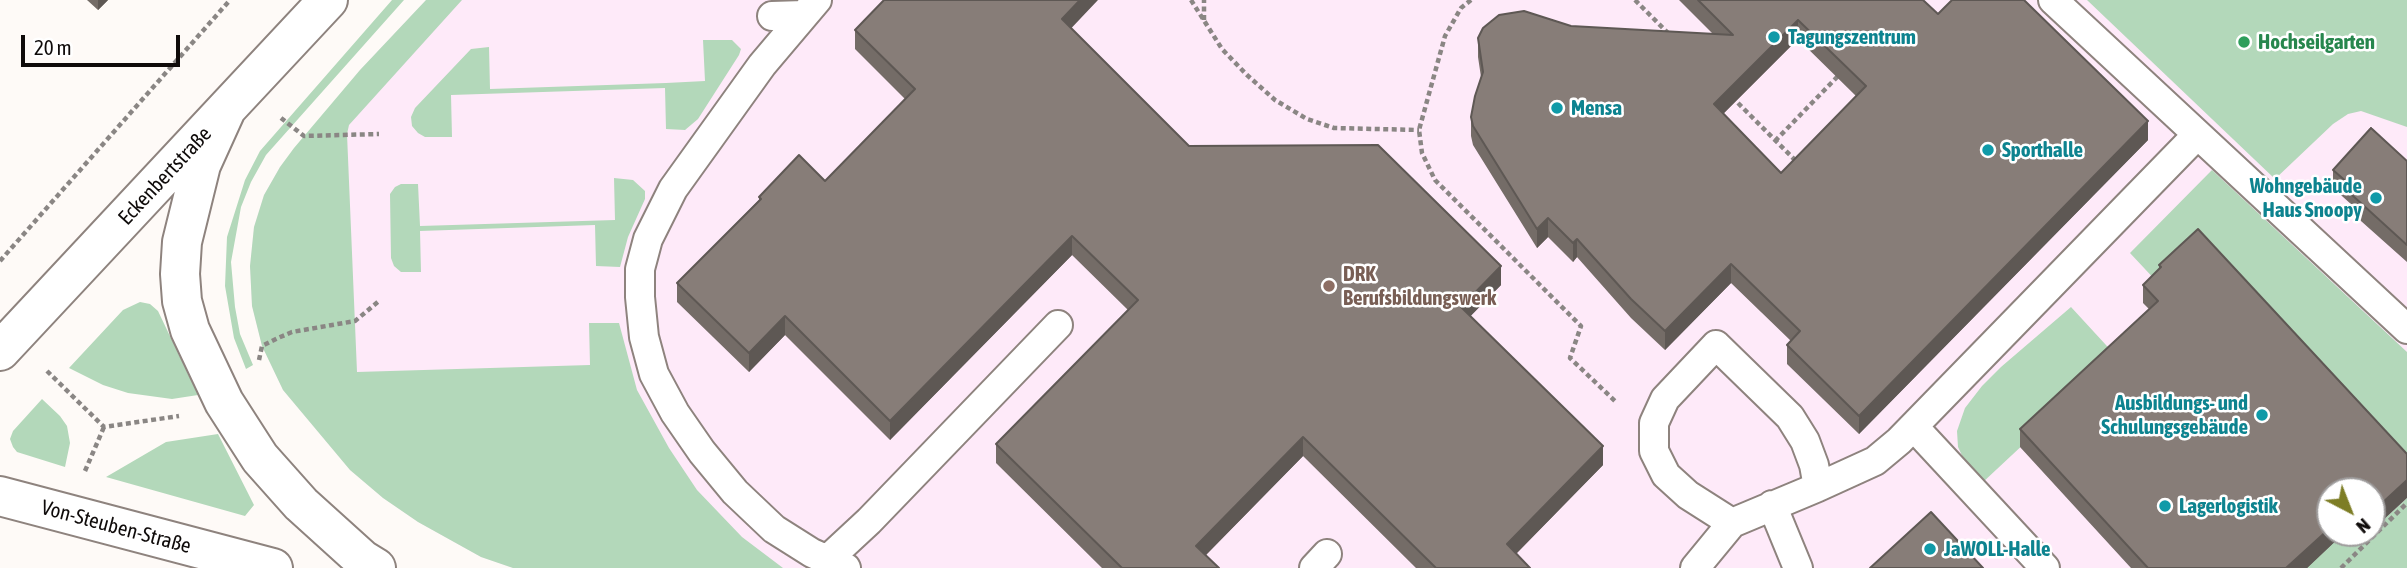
<!DOCTYPE html>
<meta charset="utf-8">
<style>
body{margin:0}
#map{position:relative;width:2407px;height:568px;overflow:hidden;background:#fefaf7;font-family:"Asap Condensed",sans-serif}
canvas{display:block}
.north{position:absolute;left:2316px;top:477px;width:70px;height:70px;box-sizing:border-box;background:#fff;border:2px solid #9f9d9d;border-radius:50%;rotate:138deg;font-size:19px;font-weight:700;line-height:28px;text-align:center;color:#0f0b0a}
.north::after{content:'';display:block;margin:auto;width:24px;height:32px;background:#7d7d25;clip-path:polygon(50% 0,100% 100%,50% 72%,0 100%)}
.scale{position:absolute;left:21px;top:35px;width:159px;height:32px;box-sizing:border-box;border:4px solid #0f0b0a;border-top:0;padding-left:9px;font-size:21px;line-height:24px;white-space:nowrap;color:#0f0b0a;-webkit-text-stroke:5px #fff;paint-order:stroke}
</style>
<div id="map">
<canvas width="2407" height="568"></canvas>
<div class="north">N</div>
<div class="scale">20 m</div>
</div>
<script>
const ctx = document.querySelector('canvas').getContext('2d');
ctx.lineJoin = 'round';
function paint(path, color) { ctx.fillStyle = color; ctx.fill(path, 'evenodd'); }
const toPath = rows => new Path2D(rows.map(r => 'M' + r).join(''));
function strokePath(path, color, width, dash) { ctx.strokeStyle = color; ctx.lineWidth = width; ctx.lineCap = dash ? 'butt' : 'round'; ctx.setLineDash(dash || []); ctx.stroke(path); }
function write(font, color, halo, rows, align = 'center') {
  ctx.font = font + ' "Asap Condensed",sans-serif'; ctx.lineWidth = 5; ctx.setLineDash([]); ctx.textBaseline = 'middle'; ctx.strokeStyle = halo; ctx.fillStyle = color; for (const [text, x, y, turn = 0] of rows) {
    ctx.save(); ctx.translate(x, y); ctx.rotate((+turn || 0) * Math.PI / 180); ctx.textAlign = isNaN(turn) ? turn : align; if (halo) ctx.strokeText(text, 0, 0); ctx.fillText(text, 0, 0); ctx.restore();
  }
}
paint(toPath([
 [426,0,2407,0,2407,568,513,568,481,557,418,522,383,498,350,470,283,390,262,346,252,306,250,266,254,227,264,195,280,167,360,70],
 [2330,491,2372,491,2372,533,2330,533]
]), '#feeaf9');
paint(toPath([
 [392,0,404,0,266,155,251,182,241,207,231,262,235,307,240,334,253,365,246,369,234,338,225,286,227,237,245,180,260,151],
 [426,0,462,0,349,125,347,134,357,372,590,365,589,323,619,323,637,390,669,448,697,490,719,513,742,537,783,568,513,568,481,557,418,522,383,498,350,470,283,390,262,346,252,306,250,266,254,227,264,195,280,167,294,148,360,70],
 [2087,0,2407,0,2407,127,2361,111,2348,114,2333,124,2275,179],
 [703,40,732,40,741,49,739,55,698,119,685,130,666,129,665,88,451,95,452,137,425,137,418,133,412,126,411,117,415,108,471,49,489,47,490,89,666,83,705,81],
 [2212,170,2407,352,2407,472,2159,284,2130,253],
 [614,178,633,180,645,191,645,199,628,237,620,267,596,266,595,225,420,231,421,272,401,272,394,266,391,258,390,194,395,187,401,184,418,184,420,226,615,220],
 [140,302,150,304,158,311,198,395,172,399,128,393,103,385,69,368,123,310],
 [2071,307,2117,357,1982,483,1968,468,1958,447,1957,431,1965,408,1982,386,2001,367],
 [42,399,60,416,67,426,70,443,65,467,17,452,13,447,10,439,13,431],
 [218,434,254,505,245,516,106,477,166,442],
 [2407,498,2407,568,2306,568,2344,533,2372,533,2372,515,2380,523]
]), '#b3d8ba');
const service = toPath([
 [817,0,762,65,673,189,648,239,640,269,640,297,644,337,654,374,675,413,702,452,735,492,774,529,812,553,846,568],
 [2053,0,2407,329],
 [772,16,804,15],
 [1716,345,1790,417,1805,441,1814,465,1818,487,1732,523,1688,495,1666,475,1654,451,1654,423,1665,399,1716,345],
 [1914,427,2045,568],
 [1818,487,1875,461,1899,441,2197,135],
 [1772,505,1798,568],
 [827,560,869,521,1058,325],
 [1314,568,1327,554],
 [1695,568,1732,523]
]);
const tertiary = toPath([
 [225,112,201,165,182,242,180,274,182,301,190,330,224,402,260,458,301,504,363,560,376,568],
 [0,351,328,0],
 [0,496,273,568]
]);
strokePath(service, '#8e837e', 32);
strokePath(tertiary, '#8e837e', 42);
strokePath(toPath([
 [1191,0,1222,49,1247,75,1275,100,1307,119,1334,128,1419,130],
 [1471,0,1461,8,1445,36,1419,130,1422,153,1435,180,1581,326,1570,358,1616,402],
 [1635,0,1669,34],
 [1204,20,1204,0],
 [1732,97,1798,163],
 [281,118,304,136,379,134],
 [1775,141,1840,74],
 [0,261,230,0],
 [259,360,262,346,278,338,292,332,355,321,379,301],
 [47,371,104,427,179,416],
 [85,471,104,427],
 [2341,568,2407,503]
]), '#8a8684', 4.5, [5, 3.5]);
strokePath(service, '#fff', 28);
strokePath(tertiary, '#fff', 38);
paint(toPath([
 [87,0,108,0,98,10],
 [1679,0,1923,0,1938,14,2148,140,1859,434,1787,364,1787,345,1791,341,1731,283,1665,350,1631,318,1577,257,1573,262,1548,237,1537,248,1473,145,1471,136,1471,117,1481,77,1478,57,1478,38,1571,26,1713,34],
 [1798,39,1856,96,1781,173,1723,114],
 [1071,28,1189,146,1501,285,1470,316,1603,465,1516,554,1530,568,1416,568,1303,456,1206,555,1219,568,1102,568,996,463,996,444,1128,310,1072,255,890,440,785,335,749,372,677,302,677,283,759,200,759,197,825,181,905,99,855,49,855,30],
 [2407,161,2407,262,2352,213,2352,205,2333,188,2333,170],
 [2159,265,2407,454,2380,523,2372,515,2372,491,2330,491,2344,533,2307,568,2131,568,2020,447,2020,429,2149,309,2143,303,2143,285,2159,269]
]), '#746c67');
paint(toPath([
 [98,0,108,0,98,10],
 [1080,0,1098,0,1062,38,1062,19],
 [1798,20,1798,39,1714,123,1714,104],
 [2148,121,2148,140,1859,434,1859,416],
 [1548,218,1548,237,1537,248,1537,229],
 [1072,236,1072,255,890,440,890,421],
 [1577,239,1577,257,1573,262,1573,243],
 [1731,264,1731,283,1665,350,1665,331],
 [1501,266,1501,285,1461,326,1461,307],
 [785,316,785,335,749,372,749,353],
 [1303,437,1303,456,1196,565,1196,546],
 [1603,446,1603,465,1507,563,1507,544],
 [2407,480,2407,498,2380,523,2380,505],
 [2330,528,2330,533,2344,533,2307,568,2286,568]
]), '#5e5854');
const building = toPath([
 [884,0,1080,0,1062,19,1189,146,1378,145,1501,266,1461,307,1603,446,1507,544,1530,568,1436,568,1303,437,1196,546,1219,568,1122,568,996,444,1138,300,1072,236,890,421,785,316,749,353,677,283,761,199,759,197,799,155,825,181,915,89,855,30,884,0],
 [1698,0,1923,0,1938,14,1952,0,2024,0,2148,121,1859,416,1787,345,1800,331,1731,264,1665,331,1631,299,1577,239,1573,243,1548,218,1537,229,1473,126,1471,117,1475,96,1483,72,1478,38,1483,28,1499,15,1524,11,1571,26,1733,35,1698,0],
 [1798,20,1866,86,1781,173,1714,104,1798,20],
 [2371,128,2407,161,2407,245,2352,195,2356,190,2333,170,2371,128],
 [2198,229,2407,454,2407,480,2380,505,2372,496,2372,491,2330,491,2330,528,2286,568,2148,568,2020,429,2158,301,2143,285,2161,267,2159,265,2198,229],
 [1931,512,1983,568,1870,568,1931,512]
]);
paint(building, '#877d78');
strokePath(building, '#5e5854', 2);
for (const [x, y, r, color] of [
 [1774,37,7,"#0f9aa8"],
 [2244,42,7,"#2e9e5b"],
 [1557,108,7,"#0f9aa8"],
 [1988,150,7,"#0f9aa8"],
 [2376,198,7,"#0f9aa8"],
 [1329,286,7,"#8d6e63"],
 [2262,415,7,"#0f9aa8"],
 [2165,506,7,"#0f9aa8"],
 [1930,549,7,"#0f9aa8"]
]) { const dot = new Path2D(); dot.arc(x, y, r, 0, 2 * Math.PI); ctx.fillStyle = color; ctx.fill(dot); strokePath(dot, '#fff', 2.5); }
write('bold 21px', '#0d838f', '#fff', [
 ["Tagungszentrum",1788,37],
 ["Mensa",1571,108],
 ["Sporthalle",2002,150],
 ["Wohngebäude",2362,186,"right"],
 ["Haus Snoopy",2362,210,"right"],
 ["Ausbildungs- und",2248,403,"right"],
 ["Schulungsgebäude",2248,427,"right"],
 ["Lagerlogistik",2179,506],
 ["JaWOLL-Halle",1944,549]
], 'left');
write('bold 21px', '#27864d', '#fff', [
 ["Hochseilgarten",2258,42]
], 'left');
write('21px', '#0f0b0a', '#fff', [
 ["Eckenbertstraße",165,176,-47],
 ["Von-Steuben-Straße",116,527,15]
]);
write('bold 21px', '#785e54', '#fff', [
 ["DRK",1343,274],
 ["Berufsbildungswerk",1343,298]
], 'left');
</script>
